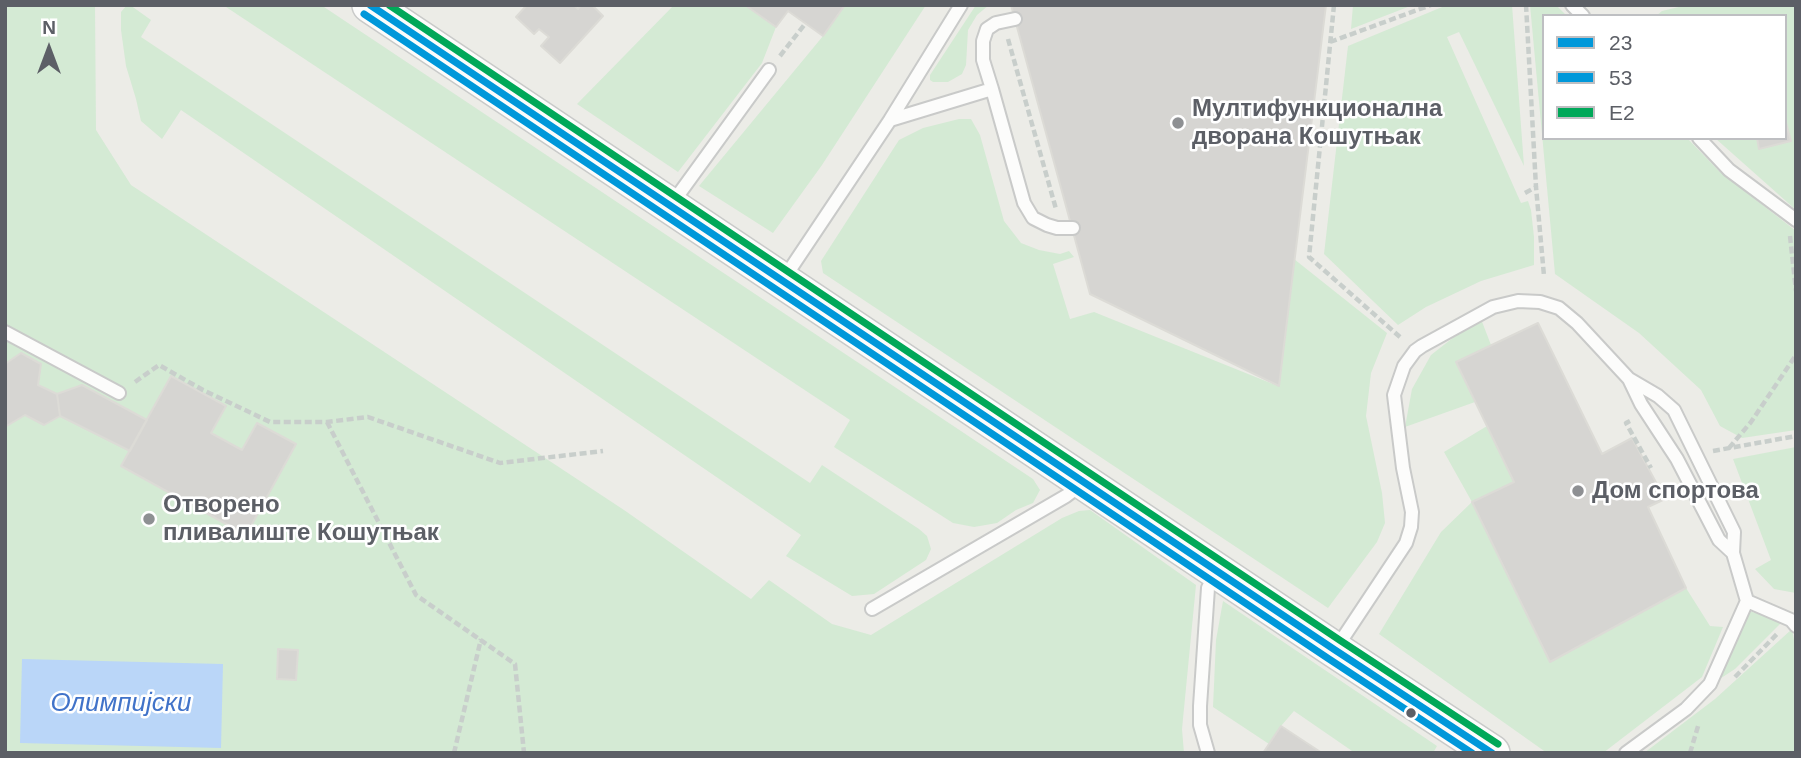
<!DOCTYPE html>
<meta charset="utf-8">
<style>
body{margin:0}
#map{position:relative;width:1801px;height:758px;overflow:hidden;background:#ecece7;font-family:Arial,sans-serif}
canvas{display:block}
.frame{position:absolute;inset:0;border:7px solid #5c5f66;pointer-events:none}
.legend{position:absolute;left:1542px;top:14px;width:245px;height:126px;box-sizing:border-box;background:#fff;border:2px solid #bebfc2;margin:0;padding:9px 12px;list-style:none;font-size:21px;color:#5c5f66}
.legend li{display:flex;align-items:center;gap:14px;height:35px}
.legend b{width:35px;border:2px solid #bebfc2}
.north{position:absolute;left:14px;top:14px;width:70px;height:70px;-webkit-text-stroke:5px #fff;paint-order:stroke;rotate:0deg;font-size:19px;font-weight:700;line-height:28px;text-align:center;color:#5c5f66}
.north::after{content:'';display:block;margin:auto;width:24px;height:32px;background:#5c5f66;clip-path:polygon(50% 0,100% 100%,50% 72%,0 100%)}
</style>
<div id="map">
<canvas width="1801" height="758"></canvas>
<div class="frame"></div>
<ul class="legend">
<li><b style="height:9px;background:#0098da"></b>23</li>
<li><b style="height:9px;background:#0098da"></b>53</li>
<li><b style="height:9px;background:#00a859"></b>E2</li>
</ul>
<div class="north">N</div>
</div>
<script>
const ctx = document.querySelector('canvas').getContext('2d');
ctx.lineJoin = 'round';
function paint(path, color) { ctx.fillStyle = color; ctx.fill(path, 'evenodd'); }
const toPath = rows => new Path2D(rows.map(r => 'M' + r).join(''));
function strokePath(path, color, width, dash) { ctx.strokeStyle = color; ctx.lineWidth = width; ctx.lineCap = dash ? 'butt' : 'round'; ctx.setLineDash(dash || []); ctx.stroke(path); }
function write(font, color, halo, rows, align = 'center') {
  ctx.font = font + ' Arial,sans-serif'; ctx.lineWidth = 5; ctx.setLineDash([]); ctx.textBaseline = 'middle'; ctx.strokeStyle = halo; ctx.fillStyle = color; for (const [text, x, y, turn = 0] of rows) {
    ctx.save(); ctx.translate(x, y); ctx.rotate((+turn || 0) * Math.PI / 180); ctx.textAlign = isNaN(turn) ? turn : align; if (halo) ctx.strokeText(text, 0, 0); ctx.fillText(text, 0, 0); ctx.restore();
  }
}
paint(toPath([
 [5,5,95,5,96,130,131,185,624,510,751,599,769,580,832,624,871,635,1062,518,1079,511,1090,510,1196,585,1182,729,1184,753,5,753],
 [127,5,130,5,151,20,141,37,810,483,822,465,919,529,927,536,931,549,926,560,874,594,852,596,786,556,801,535,181,110,162,139,141,121,136,99,126,66,121,30,121,12],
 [223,5,321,5,1033,479,1040,490,1033,503,1016,510,997,523,974,527,953,523,834,447,850,420],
 [674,5,745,5,776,27,762,63,678,172,577,104],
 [845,5,926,5,822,165,773,233,699,186,823,36],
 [976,5,989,5,977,15,968,30,966,65,962,74,948,82,933,82,930,80,930,75],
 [1353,5,1413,5,1351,29],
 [1447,5,1512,5,1524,166,1459,32,1447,37,1521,203,1528,201,1531,210,1534,237,1534,265,1481,281,1426,307,1398,325,1324,254,1348,46],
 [1530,5,1556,5,1567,16,1544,16,1544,138,1687,138,1719,171,1796,231,1796,430,1742,438,1720,426,1701,390,1639,333,1555,274],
 [1687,5,1796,5,1796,210,1715,138,1785,138,1785,16,1656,16,1662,11],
 [959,119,971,119,980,135,1004,221,1021,243,1039,250,1060,254,1069,251,1074,257,1053,264,1070,319,1094,312,1278,386,1294,259,1387,333,1371,373,1366,416,1382,493,1385,523,1377,542,1328,608,823,273,821,261,899,140,923,128],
 [1481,319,1491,345,1456,362,1475,402,1405,427,1412,389,1431,355,1454,337],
 [1487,426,1514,482,1472,502,1550,662,1686,588,1710,626,1723,627,1702,677,1603,753,1547,753,1379,634,1441,532,1472,502,1444,452],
 [1796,447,1796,593,1774,589,1755,569,1771,560,1733,459],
 [1223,601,1437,746,1433,753,1355,753,1294,711,1281,726,1269,744,1213,707,1216,640],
 [1749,611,1783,621,1735,669,1718,680],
 [1792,629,1796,651,1796,753,1644,753,1715,699]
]), '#d4ead4');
paint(toPath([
 [22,659,223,664,221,748,20,743]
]), '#bad6f8');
const building = toPath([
 [527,5,574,5,578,9,581,5,592,5,603,16,560,63,541,46,549,37,539,29,534,34,516,17,527,5],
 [745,5,845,5,823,36,788,11,776,27,745,5],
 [1011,5,1326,5,1279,386,1090,294,1011,5],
 [1785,119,1791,141,1759,149,1757,138,1785,138,1785,119],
 [1538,323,1602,454,1632,438,1665,499,1648,507,1686,588,1550,662,1472,502,1514,482,1456,362,1538,323],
 [21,353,41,364,38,385,57,394,60,416,44,425,25,415,5,427,5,364,21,353],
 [171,376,226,406,211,433,242,450,257,423,296,444,246,535,121,466,171,376],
 [82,385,147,420,130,451,60,416,57,394,82,385],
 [278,649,298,650,296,680,277,679,278,649],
 [1281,726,1322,753,1263,753,1281,726]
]);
paint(building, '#d6d5d2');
strokePath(building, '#dcdbd6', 2);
const service = toPath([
 [1572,5,1583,16],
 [992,89,1024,203,1033,218,1047,225,1057,228,1073,228],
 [890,120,992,89,983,60,983,41,987,29,996,23,1015,19],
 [1699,138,1729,170,1796,220],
 [671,205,769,70],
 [783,280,890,120,961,5],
 [5,332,119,393],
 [1629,379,1641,404,1677,459,1719,540,1733,553],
 [1747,601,1791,620,1796,626],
 [872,609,1066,496,1082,484],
 [1335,650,1406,543,1411,527,1412,512,1403,468,1394,395,1404,366,1415,351,1422,346,1493,307,1518,301,1540,302,1559,308,1577,323,1629,379,1658,396,1674,410,1734,532,1733,553,1747,601,1710,684,1686,709,1626,753],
 [1208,753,1200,725,1200,706,1208,588,1215,574]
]);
const secondary = toPath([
 [370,5,1335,650,1492,753]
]);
strokePath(service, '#c9cac9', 16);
strokePath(secondary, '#c9cac9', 38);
strokePath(toPath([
 [1334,5,1309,257,1400,337],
 [1526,5,1536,187,1544,276],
 [1008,39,1056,209],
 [1330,42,1431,5],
 [780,56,805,24],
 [1525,193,1536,187],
 [1790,236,1796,291],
 [135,382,159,365,203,390,270,422,327,422,368,417,500,463,603,451],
 [1630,421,1626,423,1651,468],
 [327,422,416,595,515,664,524,753],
 [1729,448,1751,422,1796,355],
 [1713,451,1796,436],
 [1735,677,1778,633],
 [454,753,481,639],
 [1690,753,1699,723]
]), '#c8cecb', 4.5, [7, 3.5]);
strokePath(service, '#fcfcfb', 12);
strokePath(secondary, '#fcfcfb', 35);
strokePath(toPath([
 [370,5,1335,650,1492,753]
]), '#0098da', 7);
strokePath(toPath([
 [364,14,1329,659,1472,753]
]), '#0098da', 7);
strokePath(toPath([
 [389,5,1341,641,1498,744]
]), '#00a859', 7);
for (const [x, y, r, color] of [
 [1178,123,7,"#8e9093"],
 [1578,491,7,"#8e9093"],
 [149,519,7,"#8e9093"],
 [1411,713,6,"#5c5f66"]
]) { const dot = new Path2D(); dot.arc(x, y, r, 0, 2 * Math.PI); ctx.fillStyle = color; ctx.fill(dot); strokePath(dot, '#fff', 2.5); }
write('bold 24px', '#5c5f66', '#fff', [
 ["Мултифункционална",1192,109],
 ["дворана Кошутњак",1192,137],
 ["Дом спортова",1592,491],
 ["Отворено",163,505],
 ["пливалиште Кошутњак",163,533]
], 'left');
write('italic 26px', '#4173c9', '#fff', [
 ["Олимпијски",121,704]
]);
</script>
